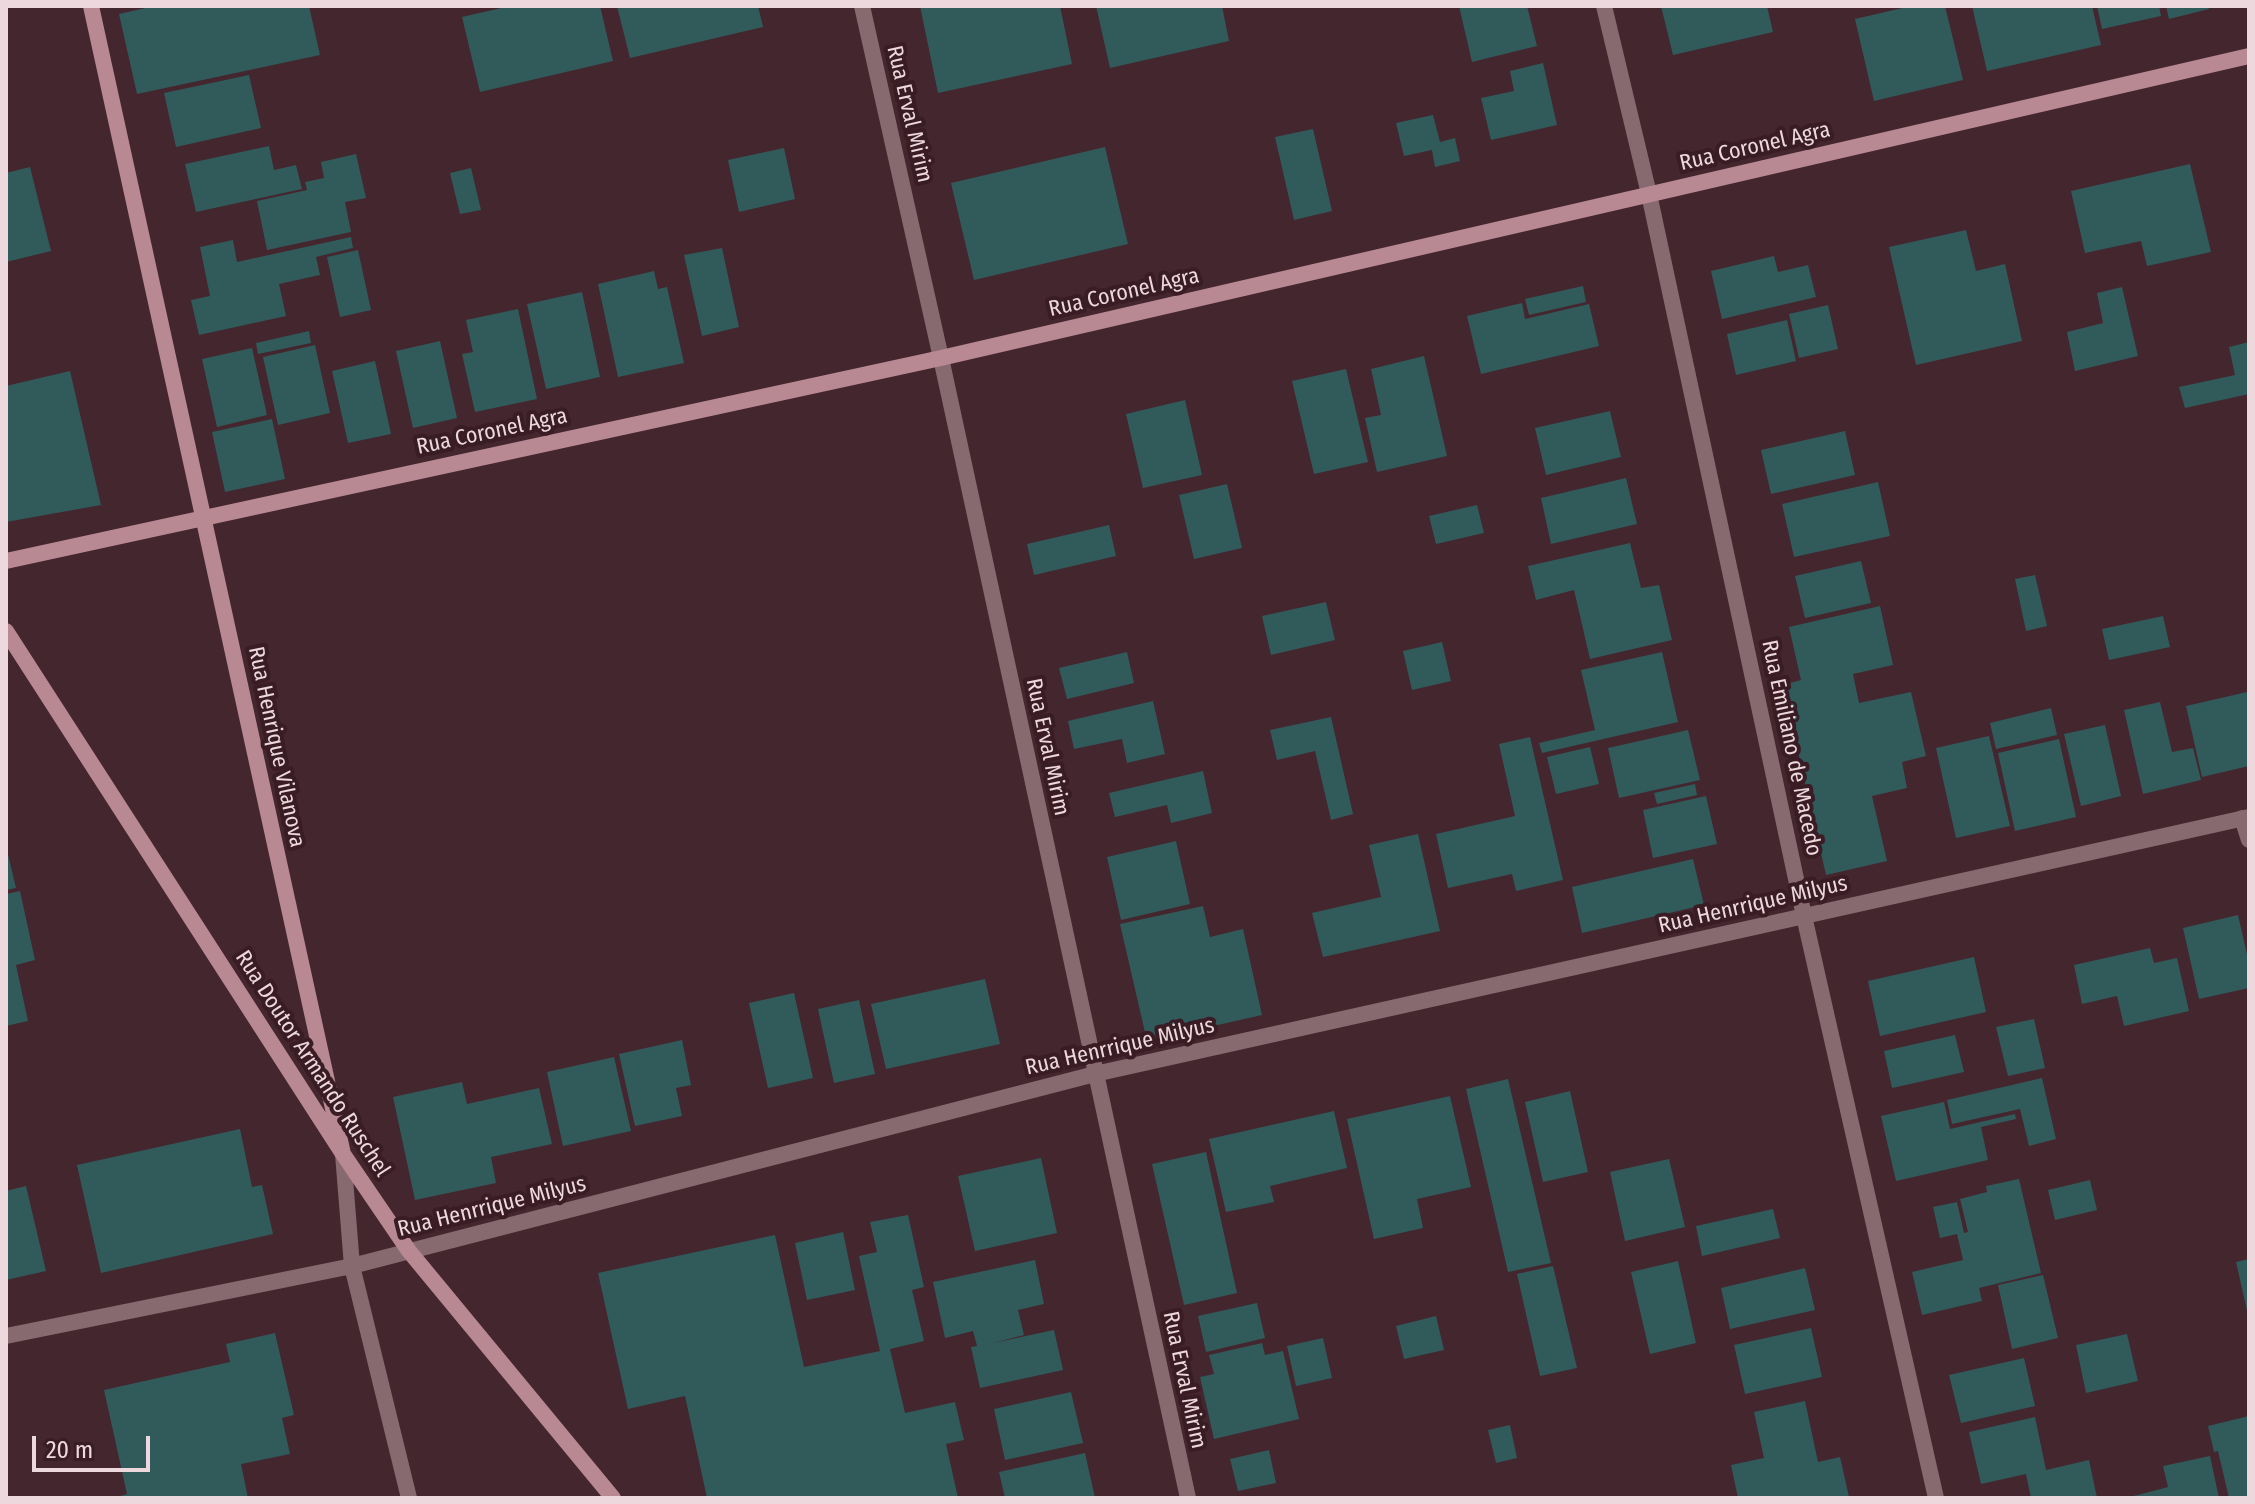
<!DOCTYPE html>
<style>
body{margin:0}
#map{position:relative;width:2255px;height:1504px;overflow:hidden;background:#44262e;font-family:"Fira Sans Condensed",sans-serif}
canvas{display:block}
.frame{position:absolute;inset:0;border:8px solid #edd9dd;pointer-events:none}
.scale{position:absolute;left:32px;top:1436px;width:118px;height:36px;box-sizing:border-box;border:4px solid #edd9dd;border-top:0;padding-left:10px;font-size:24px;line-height:28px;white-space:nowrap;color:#edd9dd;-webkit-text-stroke:6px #391c24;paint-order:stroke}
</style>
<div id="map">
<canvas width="2255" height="1504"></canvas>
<div class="frame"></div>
<div class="scale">20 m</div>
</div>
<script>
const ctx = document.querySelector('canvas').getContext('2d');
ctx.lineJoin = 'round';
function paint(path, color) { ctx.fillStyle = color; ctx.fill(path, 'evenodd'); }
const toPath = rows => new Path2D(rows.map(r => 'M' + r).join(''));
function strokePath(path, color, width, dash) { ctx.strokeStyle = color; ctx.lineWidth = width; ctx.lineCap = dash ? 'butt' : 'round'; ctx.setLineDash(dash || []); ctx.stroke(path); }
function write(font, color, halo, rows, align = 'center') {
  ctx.font = font + ' "Fira Sans Condensed",sans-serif'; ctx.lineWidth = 8; ctx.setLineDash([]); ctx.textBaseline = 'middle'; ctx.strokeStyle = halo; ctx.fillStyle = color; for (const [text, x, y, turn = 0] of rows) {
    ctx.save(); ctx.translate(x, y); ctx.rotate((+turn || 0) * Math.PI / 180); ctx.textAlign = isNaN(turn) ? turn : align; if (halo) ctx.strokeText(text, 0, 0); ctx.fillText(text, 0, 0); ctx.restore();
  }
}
paint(toPath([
 [154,6,309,6,320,55,137,94,119,14],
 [510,6,600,6,613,61,480,92,462,17],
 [617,6,758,6,763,27,630,58],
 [920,6,1060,6,1072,64,938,93],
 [1096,6,1222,6,1229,41,1110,68],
 [1459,6,1527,6,1537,46,1472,62],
 [1661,6,1767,6,1773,32,1673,55],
 [1911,6,1945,6,1963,80,1874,101,1855,19],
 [1972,6,2092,6,2101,45,1987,71],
 [2097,6,2159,6,2161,16,2102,29],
 [2166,6,2208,6,2209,9,2169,19],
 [1543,63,1557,125,1491,140,1481,98,1514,91,1510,71],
 [249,75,261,128,176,147,164,93],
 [1433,115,1440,142,1455,138,1460,161,1435,167,1432,150,1404,156,1396,123],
 [1313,129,1332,211,1294,220,1275,137],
 [269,146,274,170,296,165,302,189,196,212,185,164],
 [1105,147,1128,244,974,280,951,183],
 [784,148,795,199,739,212,728,160],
 [356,154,366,198,345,202,351,232,267,250,257,201,307,190,305,182,324,178,321,162],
 [2190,164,2211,252,2147,266,2141,241,2085,253,2071,191],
 [30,167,51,251,6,262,6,173],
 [471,168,481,210,460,214,450,173],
 [1966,230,1976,271,2005,264,2022,341,1916,365,1889,247],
 [351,237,353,248,316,257,320,275,279,284,286,316,199,335,191,300,210,296,200,247,233,240,237,262],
 [722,248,739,327,702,336,684,255],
 [358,250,371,310,340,317,327,257],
 [1774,256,1778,272,1808,265,1816,297,1722,319,1711,271],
 [654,271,658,289,667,287,684,363,618,377,598,284],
 [1583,286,1586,302,1529,315,1525,299],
 [2122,287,2138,356,2075,371,2067,332,2103,323,2097,293],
 [582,292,600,377,546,389,527,304],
 [1522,303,1525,319,1589,304,1599,346,1481,374,1467,316],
 [1828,305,1838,349,1799,358,1789,314],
 [518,309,537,399,475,412,462,354,473,352,466,320],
 [1787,320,1796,361,1736,375,1727,334],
 [309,331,311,343,258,354,256,343],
 [440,341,457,418,413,428,396,351],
 [2249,342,2249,394,2185,408,2179,387,2235,375,2229,347],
 [315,345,330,413,278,425,263,357],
 [252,348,267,415,217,427,202,359],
 [1424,356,1447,456,1377,472,1365,418,1381,415,1371,369],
 [375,361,391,434,348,443,332,371],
 [1346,369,1368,462,1314,474,1292,381],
 [70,371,101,505,6,522,6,386],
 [1185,400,1202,475,1143,488,1126,414],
 [1610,411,1621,457,1546,475,1535,428],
 [272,419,285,479,225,492,212,432],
 [1845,431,1855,475,1771,494,1761,450],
 [1626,478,1637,524,1551,544,1541,498],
 [1878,482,1890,536,1794,557,1782,504],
 [1227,484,1242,548,1194,559,1179,495],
 [1477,505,1484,533,1436,544,1429,516],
 [1109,525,1116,556,1034,575,1027,544],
 [1630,543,1641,588,1659,585,1672,640,1590,659,1574,590,1536,600,1528,566],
 [1861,561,1871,603,1805,618,1795,576],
 [2035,575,2047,626,2026,631,2015,579],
 [1326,602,1335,640,1271,655,1262,616],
 [1880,606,1893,665,1853,674,1859,703,1911,692,1926,756,1902,762,1907,788,1872,796,1887,861,1826,875,1783,685,1801,680,1789,627],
 [2163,616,2170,647,2109,660,2102,629],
 [1442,642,1451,681,1412,690,1403,651],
 [1127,652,1134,683,1067,699,1059,668],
 [1662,652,1678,722,1542,753,1539,743,1595,730,1581,670],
 [2247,692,2249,702,2249,766,2202,777,2186,706],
 [1153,701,1165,754,1127,763,1122,739,1074,749,1068,721],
 [2160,702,2172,752,2193,748,2201,780,2143,794,2124,710],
 [2051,708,2057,735,1996,749,1990,723],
 [1331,717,1353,814,1331,820,1315,751,1277,760,1270,730],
 [2105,725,2121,796,2081,806,2064,734],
 [1688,730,1700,780,1619,798,1608,748],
 [1989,736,2010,826,1956,838,1936,748],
 [1530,737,1563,880,1516,891,1512,874,1448,888,1436,834,1515,816,1499,744],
 [2059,739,2076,817,2015,831,1998,753],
 [1590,747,1599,784,1556,794,1547,757],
 [1203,771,1212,813,1171,823,1167,805,1115,817,1109,793],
 [1695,784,1697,795,1657,804,1654,793],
 [1706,796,1717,844,1653,858,1643,810],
 [1418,834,1440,931,1323,957,1312,913,1381,897,1369,845],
 [1176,841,1190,904,1121,920,1107,857],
 [6,846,16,888,6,890],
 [1693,859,1704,905,1582,933,1572,887],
 [20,891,35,960,16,965,28,1021,6,1026,6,894],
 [1203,906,1210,937,1243,929,1262,1015,1147,1041,1120,924],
 [2238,915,2249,963,2249,988,2199,999,2183,928],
 [2150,948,2154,963,2177,958,2189,1011,2124,1026,2117,996,2082,1004,2074,965],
 [1974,957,1986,1012,1880,1036,1868,981],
 [985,979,1000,1044,886,1069,871,1004],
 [794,993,813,1078,768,1088,749,1003],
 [859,1000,875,1074,834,1083,818,1009],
 [2034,1019,2045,1068,2008,1076,1996,1027],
 [1955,1035,1964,1072,1892,1088,1884,1051],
 [682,1040,691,1085,676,1088,682,1116,635,1126,619,1054],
 [614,1057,631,1131,563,1146,547,1072],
 [2042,1078,2056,1139,2029,1146,2020,1109,1952,1124,1947,1100],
 [1508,1079,1551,1263,1508,1272,1466,1089],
 [462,1082,467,1104,539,1088,552,1144,491,1157,496,1183,415,1200,393,1097],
 [1570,1091,1588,1172,1543,1182,1525,1102],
 [1450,1096,1471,1187,1417,1199,1423,1228,1374,1239,1347,1119],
 [1944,1102,1950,1129,2015,1114,2016,1119,1981,1127,1988,1160,1896,1181,1881,1116],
 [1334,1111,1347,1168,1270,1186,1274,1202,1226,1212,1209,1139],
 [240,1129,252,1187,262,1185,273,1234,101,1273,77,1165],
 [1206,1152,1237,1293,1184,1305,1152,1164],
 [1041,1158,1057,1233,975,1251,958,1176],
 [1669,1159,1685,1227,1625,1241,1610,1172],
 [2019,1179,2041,1273,1979,1288,1982,1301,1922,1315,1912,1272,1963,1260,1957,1234,1940,1238,1933,1207,1957,1202,1964,1233,1968,1232,1960,1199,1987,1192,1986,1186],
 [2090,1180,2097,1210,2055,1220,2048,1190],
 [26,1186,46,1271,6,1280,6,1191],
 [1773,1209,1780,1238,1702,1256,1696,1226],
 [908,1215,924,1287,912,1290,924,1341,890,1349,905,1413,955,1402,964,1440,946,1444,958,1498,707,1498,685,1396,628,1409,598,1273,775,1235,804,1367,880,1351,859,1256,877,1252,870,1222],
 [843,1232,855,1290,807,1300,795,1243],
 [2249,1259,2249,1315,2248,1315,2236,1262],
 [1035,1260,1044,1304,1018,1310,1024,1335,993,1343,1054,1330,1063,1370,980,1388,971,1347,977,1346,973,1331,945,1338,933,1282],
 [1678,1261,1696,1343,1650,1354,1631,1272],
 [1553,1266,1577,1368,1540,1376,1517,1274],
 [1805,1268,1815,1310,1730,1329,1721,1288],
 [2043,1275,2058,1338,2012,1349,1998,1285],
 [1257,1303,1265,1338,1206,1352,1198,1316],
 [1436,1316,1444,1350,1404,1359,1396,1326],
 [1811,1328,1822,1377,1745,1394,1734,1345],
 [275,1333,294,1415,282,1418,290,1454,241,1464,248,1498,113,1498,127,1494,104,1390,230,1362,226,1344],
 [2127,1334,2138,1381,2086,1393,2076,1345],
 [1323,1338,1332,1378,1296,1386,1287,1346],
 [1262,1343,1265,1355,1283,1351,1299,1419,1214,1439,1200,1377,1214,1374,1209,1355],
 [2024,1358,2035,1406,1961,1423,1949,1375],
 [1071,1392,1083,1443,1005,1460,994,1409],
 [1805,1401,1818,1462,1840,1457,1849,1497,1738,1498,1731,1465,1764,1458,1754,1412],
 [2249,1416,2249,1498,2229,1498,2218,1451,2214,1452,2208,1426],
 [2035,1417,2046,1470,2089,1460,2097,1498,2031,1498,2026,1474,1981,1484,1969,1432],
 [1510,1425,1517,1458,1496,1463,1488,1430],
 [1269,1450,1276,1483,1238,1491,1230,1459],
 [1085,1453,1095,1498,1005,1498,999,1472],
 [2210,1456,2219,1498,2126,1498,2168,1487,2163,1466]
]), '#315a5b');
strokePath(toPath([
 [2242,818,2249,840]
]), '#876970', 16);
strokePath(toPath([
 [862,6,941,358,1188,1498],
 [1604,6,1649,194,1804,916,1936,1498],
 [343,1154,352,1266,409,1498],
 [6,1336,352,1266,1095,1074,2249,817]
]), '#876970', 16);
strokePath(toPath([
 [91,6,343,1154],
 [6,561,941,358,2249,56],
 [6,631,343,1154,409,1251,613,1498]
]), '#b88893', 16);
write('22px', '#edd9dd', '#391c24', [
 ["Rua Erval Mirim",909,114,77],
 ["Rua Coronel Agra",1755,147,-13],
 ["Rua Coronel Agra",1124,293,-13],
 ["Rua Coronel Agra",492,432,-12],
 ["Rua Henrique Vilanova",276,747,78],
 ["Rua Erval Mirim",1047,747,78],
 ["Rua Emiliano de Macedo",1791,748,78],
 ["Rua Henrrique Milyus",1753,905,-13],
 ["Rua Henrrique Milyus",1120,1047,-13],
 ["Rua Doutor Armando Ruschel",312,1064,57],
 ["Rua Henrrique Milyus",492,1207,-14],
 ["Rua Erval Mirim",1184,1380,78]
]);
</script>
